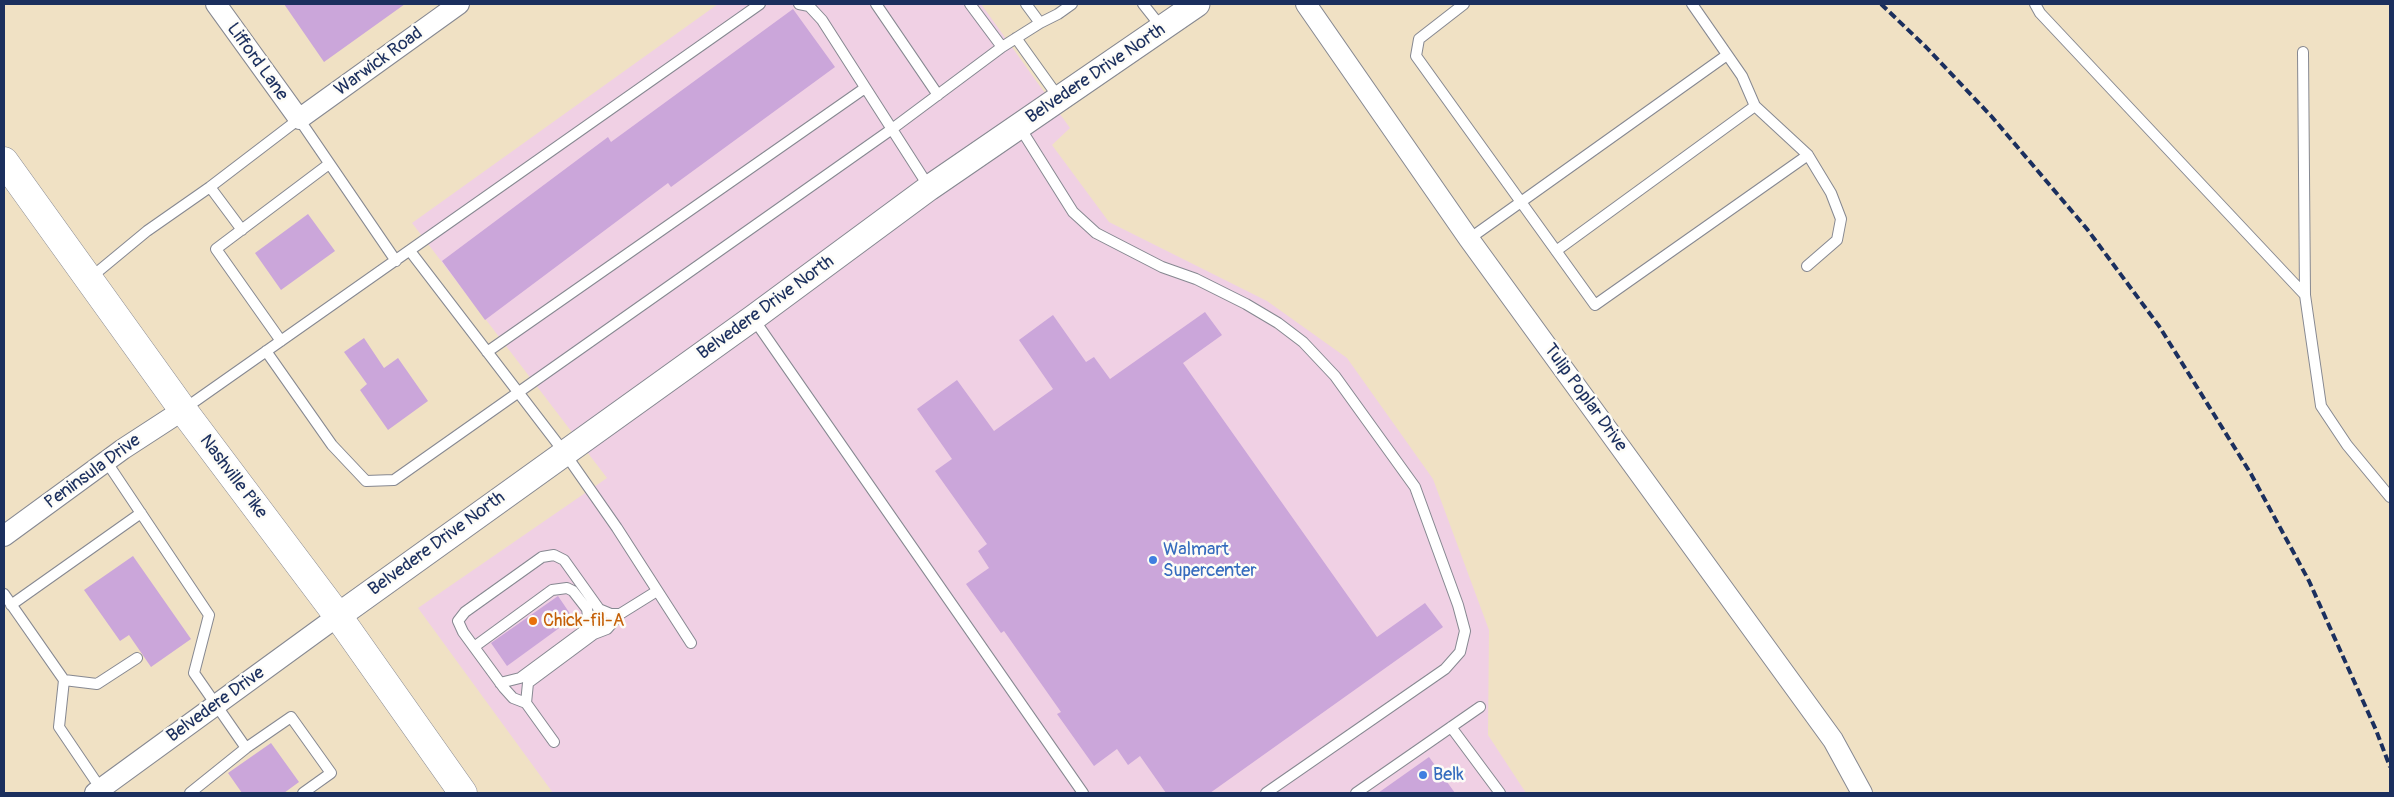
<!DOCTYPE html>
<style>
body{margin:0}
#map{position:relative;width:2394px;height:797px;overflow:hidden;background:#f0e1c4;font-family:Pangolin,sans-serif}
canvas{display:block}
.frame{position:absolute;inset:0;border:5px solid #1b2f5e;pointer-events:none}
</style>
<div id="map">
<canvas width="2394" height="797"></canvas>
<div class="frame"></div>
</div>
<script>
const ctx = document.querySelector('canvas').getContext('2d');
ctx.lineJoin = 'round';
function paint(path, color) { ctx.fillStyle = color; ctx.fill(path, 'evenodd'); }
const toPath = rows => new Path2D(rows.map(r => 'M' + r).join(''));
function strokePath(path, color, width, dash) { ctx.strokeStyle = color; ctx.lineWidth = width; ctx.lineCap = dash ? 'butt' : 'round'; ctx.setLineDash(dash || []); ctx.stroke(path); }
function write(font, color, halo, rows, align = 'center') {
  ctx.font = font + ' Pangolin,sans-serif'; ctx.lineWidth = 5; ctx.setLineDash([]); ctx.textBaseline = 'middle'; ctx.strokeStyle = halo; ctx.fillStyle = color; for (const [text, x, y, turn = 0] of rows) {
    ctx.save(); ctx.translate(x, y); ctx.rotate((+turn || 0) * Math.PI / 180); ctx.textAlign = isNaN(turn) ? turn : align; if (halo) ctx.strokeText(text, 0, 0); ctx.fillText(text, 0, 0); ctx.restore();
  }
}
paint(toPath([
 [718,4,981,4,1070,128,1052,145,1109,222,1267,301,1347,358,1433,479,1489,630,1488,735,1526,793,553,793,418,608,607,478,412,223]
]), '#f0d0e4');
paint(toPath([
 [284,4,405,4,324,62],
 [793,9,835,67,671,187,668,183,485,320,442,261,608,137,611,142],
 [308,214,335,251,281,290,255,253],
 [1205,312,1222,335,1183,363,1377,637,1425,603,1443,627,1210,793,1166,793,1140,756,1128,765,1117,749,1094,766,1057,714,1061,712,1004,631,1001,633,966,584,989,568,978,551,987,544,935,471,952,459,917,409,957,380,994,431,1053,389,1019,340,1053,315,1086,362,1094,357,1110,379],
 [364,338,384,368,398,358,428,401,388,430,360,390,367,384,344,352],
 [133,556,191,639,151,667,129,635,120,641,84,590],
 [558,596,573,618,507,666,491,643],
 [271,743,299,782,284,793,242,793,228,773],
 [1429,757,1455,793,1378,793]
]), '#cba6da');
const service = toPath([
 [799,4,809,6,822,20,929,187],
 [876,4,938,95],
 [970,4,1002,47],
 [1026,4,1040,23],
 [1143,4,1162,28],
 [1464,4,1419,39,1416,56,1595,305,1808,155],
 [1692,4,1742,76,1755,106,1808,155,1831,193,1841,219,1837,240,1807,266],
 [2035,4,2040,13,2305,295],
 [1016,38,1059,98],
 [2303,52,2305,295,2321,406,2347,445,2390,497],
 [1019,126,1073,212,1096,233,1162,267,1196,279,1246,304,1278,323,1303,342,1335,376,1415,487,1431,531,1458,605,1465,631,1460,652,1445,669,1266,793],
 [210,187,242,230],
 [1469,239,1727,55],
 [410,251,564,452,617,528,691,643],
 [1556,251,1755,106],
 [89,279,147,231,210,187,299,119,396,261],
 [753,318,1083,793],
 [281,341,216,249,329,164],
 [266,351,332,445,366,481,394,480,892,129,1002,47,1040,23,1058,14,1072,4],
 [487,352,865,88],
 [184,409,760,4],
 [106,461,209,615,194,673,246,748,190,793],
 [4,594,64,680,97,684,137,658],
 [11,605,141,513],
 [620,614,611,614,599,609,564,560,554,555,542,557,465,612,458,621,463,632,504,688,513,698,526,703,528,683,594,634,607,629,620,614,657,591],
 [594,634,599,609],
 [474,647,552,590,567,588,573,591,587,609,589,623,585,630,520,678,500,683],
 [64,680,59,727,103,792],
 [526,703,554,742],
 [1451,727,1500,793],
 [246,748,291,717,331,773,303,793],
 [1356,793,1480,707]
]);
const minor = toPath([
 [216,4,299,119,459,4],
 [1306,4,1469,239,1833,740,1862,793],
 [4,536,123,449,183,410],
 [95,793,338,616]
]);
const tertiary = toPath([
 [338,616,753,318,929,188,1197,4]
]);
const primary = toPath([
 [4,161,183,410,338,616,463,793]
]);
strokePath(service, '#868891', 12);
strokePath(minor, '#868891', 22);
strokePath(tertiary, '#868891', 27);
strokePath(primary, '#868891', 29);
strokePath(service, '#fff', 10);
strokePath(minor, '#fff', 20);
strokePath(tertiary, '#fff', 25);
strokePath(primary, '#fff', 28);
strokePath(toPath([
 [1881,4,1926,47,1992,117,2087,229,2159,326,2251,474,2309,581,2376,730,2390,767]
]), '#1b2f5e', 4, [8, 4]);
for (const [x, y, r, color] of [
 [1153,560,5,"#3f7fe0"],
 [533,621,5,"#e8710a"],
 [1423,775,5,"#3f7fe0"]
]) { const dot = new Path2D(); dot.arc(x, y, r, 0, 2 * Math.PI); ctx.fillStyle = color; ctx.fill(dot); strokePath(dot, '#fdfcf7', 2); }
write('18px', '#1b2f5e', '#fdfcf7', [
 ["Lifford Lane",257,62,54],
 ["Warwick Road",379,62,-36],
 ["Belvedere Drive North",1096,74,-34],
 ["Belvedere Drive North",766,308,-36],
 ["Tulip Poplar Drive",1585,398,54],
 ["Peninsula Drive",93,472,-36],
 ["Nashville Pike",233,477,53],
 ["Belvedere Drive North",437,544,-36],
 ["Belvedere Drive",216,705,-36]
]);
write('18px', '#366cbe', '#fdfcf7', [
 ["Walmart",1163,550],
 ["Supercenter",1163,571],
 ["Belk",1433,775]
], 'left');
write('18px', '#c56008', '#fdfcf7', [
 ["Chick-fil-A",543,621]
], 'left');
</script>
